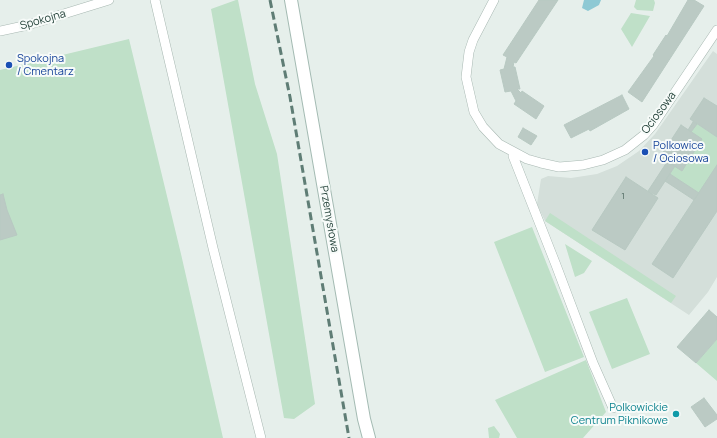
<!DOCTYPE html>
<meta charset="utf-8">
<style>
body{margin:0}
canvas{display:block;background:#e6efeb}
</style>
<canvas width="717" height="438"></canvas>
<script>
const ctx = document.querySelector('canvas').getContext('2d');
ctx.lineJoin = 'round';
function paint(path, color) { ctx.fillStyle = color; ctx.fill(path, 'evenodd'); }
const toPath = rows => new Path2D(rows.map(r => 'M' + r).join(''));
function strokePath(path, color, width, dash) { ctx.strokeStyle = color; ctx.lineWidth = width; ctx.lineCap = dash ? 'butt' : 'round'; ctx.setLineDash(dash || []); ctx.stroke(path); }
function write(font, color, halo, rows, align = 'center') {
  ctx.font = font + ' Manrope,sans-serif'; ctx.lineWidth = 4; ctx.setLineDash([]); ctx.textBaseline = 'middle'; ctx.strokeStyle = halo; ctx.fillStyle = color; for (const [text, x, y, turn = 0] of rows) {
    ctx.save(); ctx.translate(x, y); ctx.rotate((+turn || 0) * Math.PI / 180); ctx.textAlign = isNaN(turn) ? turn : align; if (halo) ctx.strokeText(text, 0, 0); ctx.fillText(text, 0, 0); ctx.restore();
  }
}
paint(toPath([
 [713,51,717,54,717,277,708,292,689,315,545,221,537,204,541,179,548,176,571,178,597,174,617,166,639,151,655,134]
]), '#d4dfda');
paint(toPath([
 [236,0,238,0,255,84,277,154,315,404,294,419,284,418,211,9],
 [636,0,654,0,655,3,653,11,637,10,634,7],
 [631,13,650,16,632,47,621,29],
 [129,39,181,254,223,438,0,438,0,70],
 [697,124,717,137,717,165,699,193,670,174,675,166,682,171,702,139,691,132],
 [550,213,676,296,671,303,545,221],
 [532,227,584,357,545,372,494,242],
 [565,244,592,261,584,273,575,277],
 [627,298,650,354,612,369,589,312],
 [717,339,717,381,696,363],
 [586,360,606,412,583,438,517,438,495,400],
 [494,426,500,434,499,438,489,438,488,428]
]), '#bfe0c8');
paint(toPath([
 [584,0,601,0,599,5,588,11,582,8]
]), '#8ec9d4');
const building = toPath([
 [539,0,558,0,516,63,514,62,513,67,515,67,520,89,517,89,521,93,522,91,544,106,536,119,514,104,516,101,511,91,505,92,500,70,504,69,507,57,503,55,539,0],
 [688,0,694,0,704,6,642,102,628,92,654,56,653,55,666,35,667,36,688,0],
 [622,95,629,109,590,131,589,129,571,138,564,125,622,95],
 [704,98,717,106,717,137,690,119,704,98],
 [693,122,697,124,691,132,688,130,693,122],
 [681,125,702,139,682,171,660,157,681,125],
 [523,128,537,136,531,145,518,137,523,128],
 [667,162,675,166,656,195,652,193,651,194,648,191,667,162],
 [717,165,717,211,673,278,652,264,717,165],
 [670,174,699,193,694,200,665,181,670,174],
 [626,177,658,198,625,250,592,230,626,177],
 [3,194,7,210,17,235,0,240,0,195,3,194],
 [709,310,717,317,717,339,696,363,677,347,709,310],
 [704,398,717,415,717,419,705,427,691,407,704,398]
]);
paint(building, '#bbcac4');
strokePath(building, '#b8c9c2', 1);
const street = toPath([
 [155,0,213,248,261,438],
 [494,0,473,40,469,52,466,77,474,112,483,127,499,144,527,159,541,163,559,167,583,165,603,160,625,150,644,135,653,125,717,30],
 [0,31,28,25,109,0],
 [514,153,513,156,556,265,593,363,613,408]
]);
const secondary = toPath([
 [291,0,364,419,369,438]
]);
strokePath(street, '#a8b8b2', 10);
strokePath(secondary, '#a4bbb3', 14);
strokePath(street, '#fff', 9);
strokePath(secondary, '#fff', 12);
strokePath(toPath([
 [270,0,290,97,349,438]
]), '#5f7d75', 3, [8, 4]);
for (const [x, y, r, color] of [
 [9,65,4,"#1a4fb4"],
 [645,152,4,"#1a4fb4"],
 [676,414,4,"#0f9aa8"]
]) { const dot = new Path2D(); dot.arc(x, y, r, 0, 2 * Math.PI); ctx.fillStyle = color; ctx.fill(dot); strokePath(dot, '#f7fbf9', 1.5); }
write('9px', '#4a645c', null, [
 ["1",623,196]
]);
write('11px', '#24423a', '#f7fbf9', [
 ["Spokojna",43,20,-16],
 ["Ociosowa",659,113,-53],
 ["Przemysłowa",329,219,80]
]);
write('11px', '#164399', '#f7fbf9', [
 ["Spokojna",17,59],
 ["/ Cmentarz",17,72],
 ["Polkowice",653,146],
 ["/ Ociosowa",653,159]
], 'left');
write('11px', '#0d838f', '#f7fbf9', [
 ["Polkowickie",668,408],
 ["Centrum Piknikowe",668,421]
], 'right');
</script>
